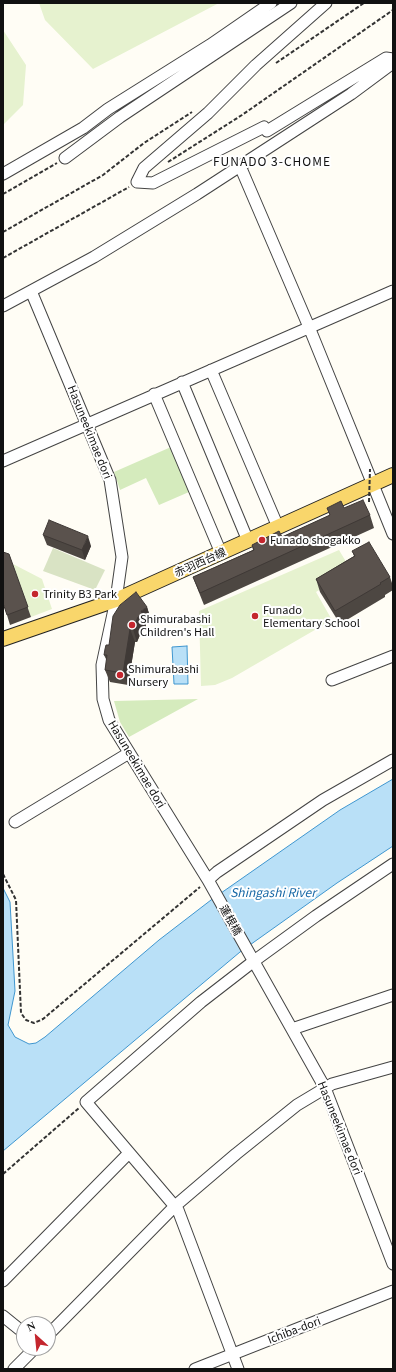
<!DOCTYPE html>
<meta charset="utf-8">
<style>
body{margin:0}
#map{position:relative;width:396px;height:1372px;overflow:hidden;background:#fffdf5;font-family:Georgia,serif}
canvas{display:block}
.frame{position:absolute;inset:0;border:4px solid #111;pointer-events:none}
.north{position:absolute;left:16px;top:1316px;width:40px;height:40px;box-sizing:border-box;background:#fff;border:1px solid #a0a0a0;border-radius:50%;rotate:333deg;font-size:11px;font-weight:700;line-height:16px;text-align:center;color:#111}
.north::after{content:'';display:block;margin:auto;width:14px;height:18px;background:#c4262e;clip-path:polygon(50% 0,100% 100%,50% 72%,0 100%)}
</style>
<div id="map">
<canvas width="396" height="1372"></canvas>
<div class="frame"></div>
<div class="north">N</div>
</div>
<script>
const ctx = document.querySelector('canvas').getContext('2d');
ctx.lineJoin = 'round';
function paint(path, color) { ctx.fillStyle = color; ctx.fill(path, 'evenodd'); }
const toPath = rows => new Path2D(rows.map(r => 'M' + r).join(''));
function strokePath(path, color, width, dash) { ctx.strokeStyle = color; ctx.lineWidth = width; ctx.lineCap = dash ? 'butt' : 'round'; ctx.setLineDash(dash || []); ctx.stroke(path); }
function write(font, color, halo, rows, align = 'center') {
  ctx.font = font + ' Georgia,"Noto Sans JP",serif'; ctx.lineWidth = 4; ctx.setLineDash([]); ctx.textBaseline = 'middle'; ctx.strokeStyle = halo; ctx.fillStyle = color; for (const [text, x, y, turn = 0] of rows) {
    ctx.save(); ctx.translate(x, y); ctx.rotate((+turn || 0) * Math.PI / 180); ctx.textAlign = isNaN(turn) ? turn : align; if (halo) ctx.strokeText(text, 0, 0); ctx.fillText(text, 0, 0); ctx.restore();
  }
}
paint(toPath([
 [171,447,189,492,159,505,146,478,120,490,114,472],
 [198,699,129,737,120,722,114,701]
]), '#d5ebbd');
paint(toPath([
 [53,548,105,570,95,590,43,571]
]), '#d9e3c4');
paint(toPath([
 [39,3,219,3,93,69,45,20],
 [3,30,26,65,23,105,3,125],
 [339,550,351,570,316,592,332,620,232,678,215,685,201,686,199,611],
 [13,564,42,579,52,609,31,617]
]), '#e6f2cf');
const water = toPath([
 [187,646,188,684,174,684,172,647,187,646],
 [393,779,393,846,337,883,240,952,3,1151,3,888,10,902,15,991,8,1025,15,1037,29,1044,36,1043,45,1037,159,940,211,900,340,810,393,779]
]);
paint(water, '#b9e0f7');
strokePath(water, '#3f96cf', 1);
const minor = toPath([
 [326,3,256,65,208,113,144,168,137,182,153,183,264,127,267,131,386,58,393,59],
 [65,158,120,117,291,3],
 [240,166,309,327,393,534],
 [3,174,83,128,108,109,210,45,271,3],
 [31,291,110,480,122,557,116,600,102,665,103,699,109,720,208,880,325,1088,393,1264],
 [3,306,94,257,197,194,351,94,393,63],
 [211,370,278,527],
 [182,382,248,541],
 [154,394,221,553],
 [3,461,393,291],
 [332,680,393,656],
 [15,822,129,753],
 [208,880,217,872,323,800,393,760],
 [292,1029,393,995],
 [3,1281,129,1153],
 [3,1316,24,1333],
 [48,1335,175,1206,236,1154,297,1105,332,1084,393,1067],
 [14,1369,35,1348],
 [195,1369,393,1291],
 [238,1369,178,1210,86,1102,201,1002,254,961,316,916,393,864]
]);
const major = toPath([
 [3,639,116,600,393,475]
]);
strokePath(minor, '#444', 13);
strokePath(major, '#222', 16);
strokePath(toPath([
 [276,63,364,3],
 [168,162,242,115,393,10],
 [3,194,57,163],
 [3,232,103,175,144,143,192,112],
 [3,258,129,187],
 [3,874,16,900,21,1013,26,1020,34,1023,43,1019,200,887],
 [3,1174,79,1108]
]), '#333', 2, [4, 2]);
strokePath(minor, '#fff', 11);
strokePath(major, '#f9d66b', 14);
strokePath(toPath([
 [369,502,370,469]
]), '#333', 2, [4, 2]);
paint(toPath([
 [327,508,344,508,370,515,374,528,204,605,198,590,193,577,253,550,252,545,282,537,330,515],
 [43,535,91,546,85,560,47,545],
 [352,551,390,577,393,586,393,590,385,595,385,597,340,624,320,592,316,579,354,556],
 [9,554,31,617,10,625,7,615],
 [147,607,151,620,146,624,146,626,142,630,137,642,135,642,128,685,110,682,105,670,107,661,104,655,109,645]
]), '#4d4742');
paint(toPath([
 [88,536,91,546,85,560,82,550],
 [147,607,151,620,146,624,146,626,142,630,137,642,133,629,141,611],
 [130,629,135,642,128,685,123,673]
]), '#3f3936');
const building = toPath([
 [363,500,370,515,200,593,193,577,254,550,252,545,279,531,282,537,330,515,327,508,341,501,344,508,363,500],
 [49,520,88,536,82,550,43,535,49,520],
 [369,542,390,577,380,583,381,584,335,611,316,579,355,556,352,551,369,542],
 [3,552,9,554,28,607,7,615,3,603,3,552],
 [136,592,147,607,141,611,142,613,138,617,133,629,130,629,123,673,105,670,107,655,104,655,105,649,106,645,109,645,113,616,120,605,136,592]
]);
paint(building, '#5a524d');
strokePath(building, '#3f3936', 1);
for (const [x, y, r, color] of [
 [262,540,4,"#c4262e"],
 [35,594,4,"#c4262e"],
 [255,616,4,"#c4262e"],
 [132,625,4,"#c4262e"],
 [120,675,4,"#c4262e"]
]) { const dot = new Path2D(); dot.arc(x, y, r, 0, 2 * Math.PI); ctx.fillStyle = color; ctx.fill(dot); strokePath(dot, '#fff', 1.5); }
write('11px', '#111', '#fff', [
 ["Hasuneekimae dori",90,432,68],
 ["赤羽西台線",200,562,-24],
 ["Hasuneekimae dori",137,764,59],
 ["蓮根橋",231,920,61],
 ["Hasuneekimae dori",340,1128,68],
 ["Ichiba-dori",294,1330,-21]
]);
write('11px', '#111', '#fff', [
 ["Funado shogakko",270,540],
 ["Trinity B3 Park",43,594],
 ["Funado",263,610],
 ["Elementary School",263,623],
 ["Shimurabashi",140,619],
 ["Children's Hall",140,632],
 ["Shimurabashi",128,669],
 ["Nursery",128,682]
], 'left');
ctx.letterSpacing = '1px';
write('12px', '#111', '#fff', [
 ["FUNADO 3-CHOME",272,161]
]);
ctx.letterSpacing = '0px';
write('italic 12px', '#1768a6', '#fff', [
 ["Shingashi River",273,892]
]);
</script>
